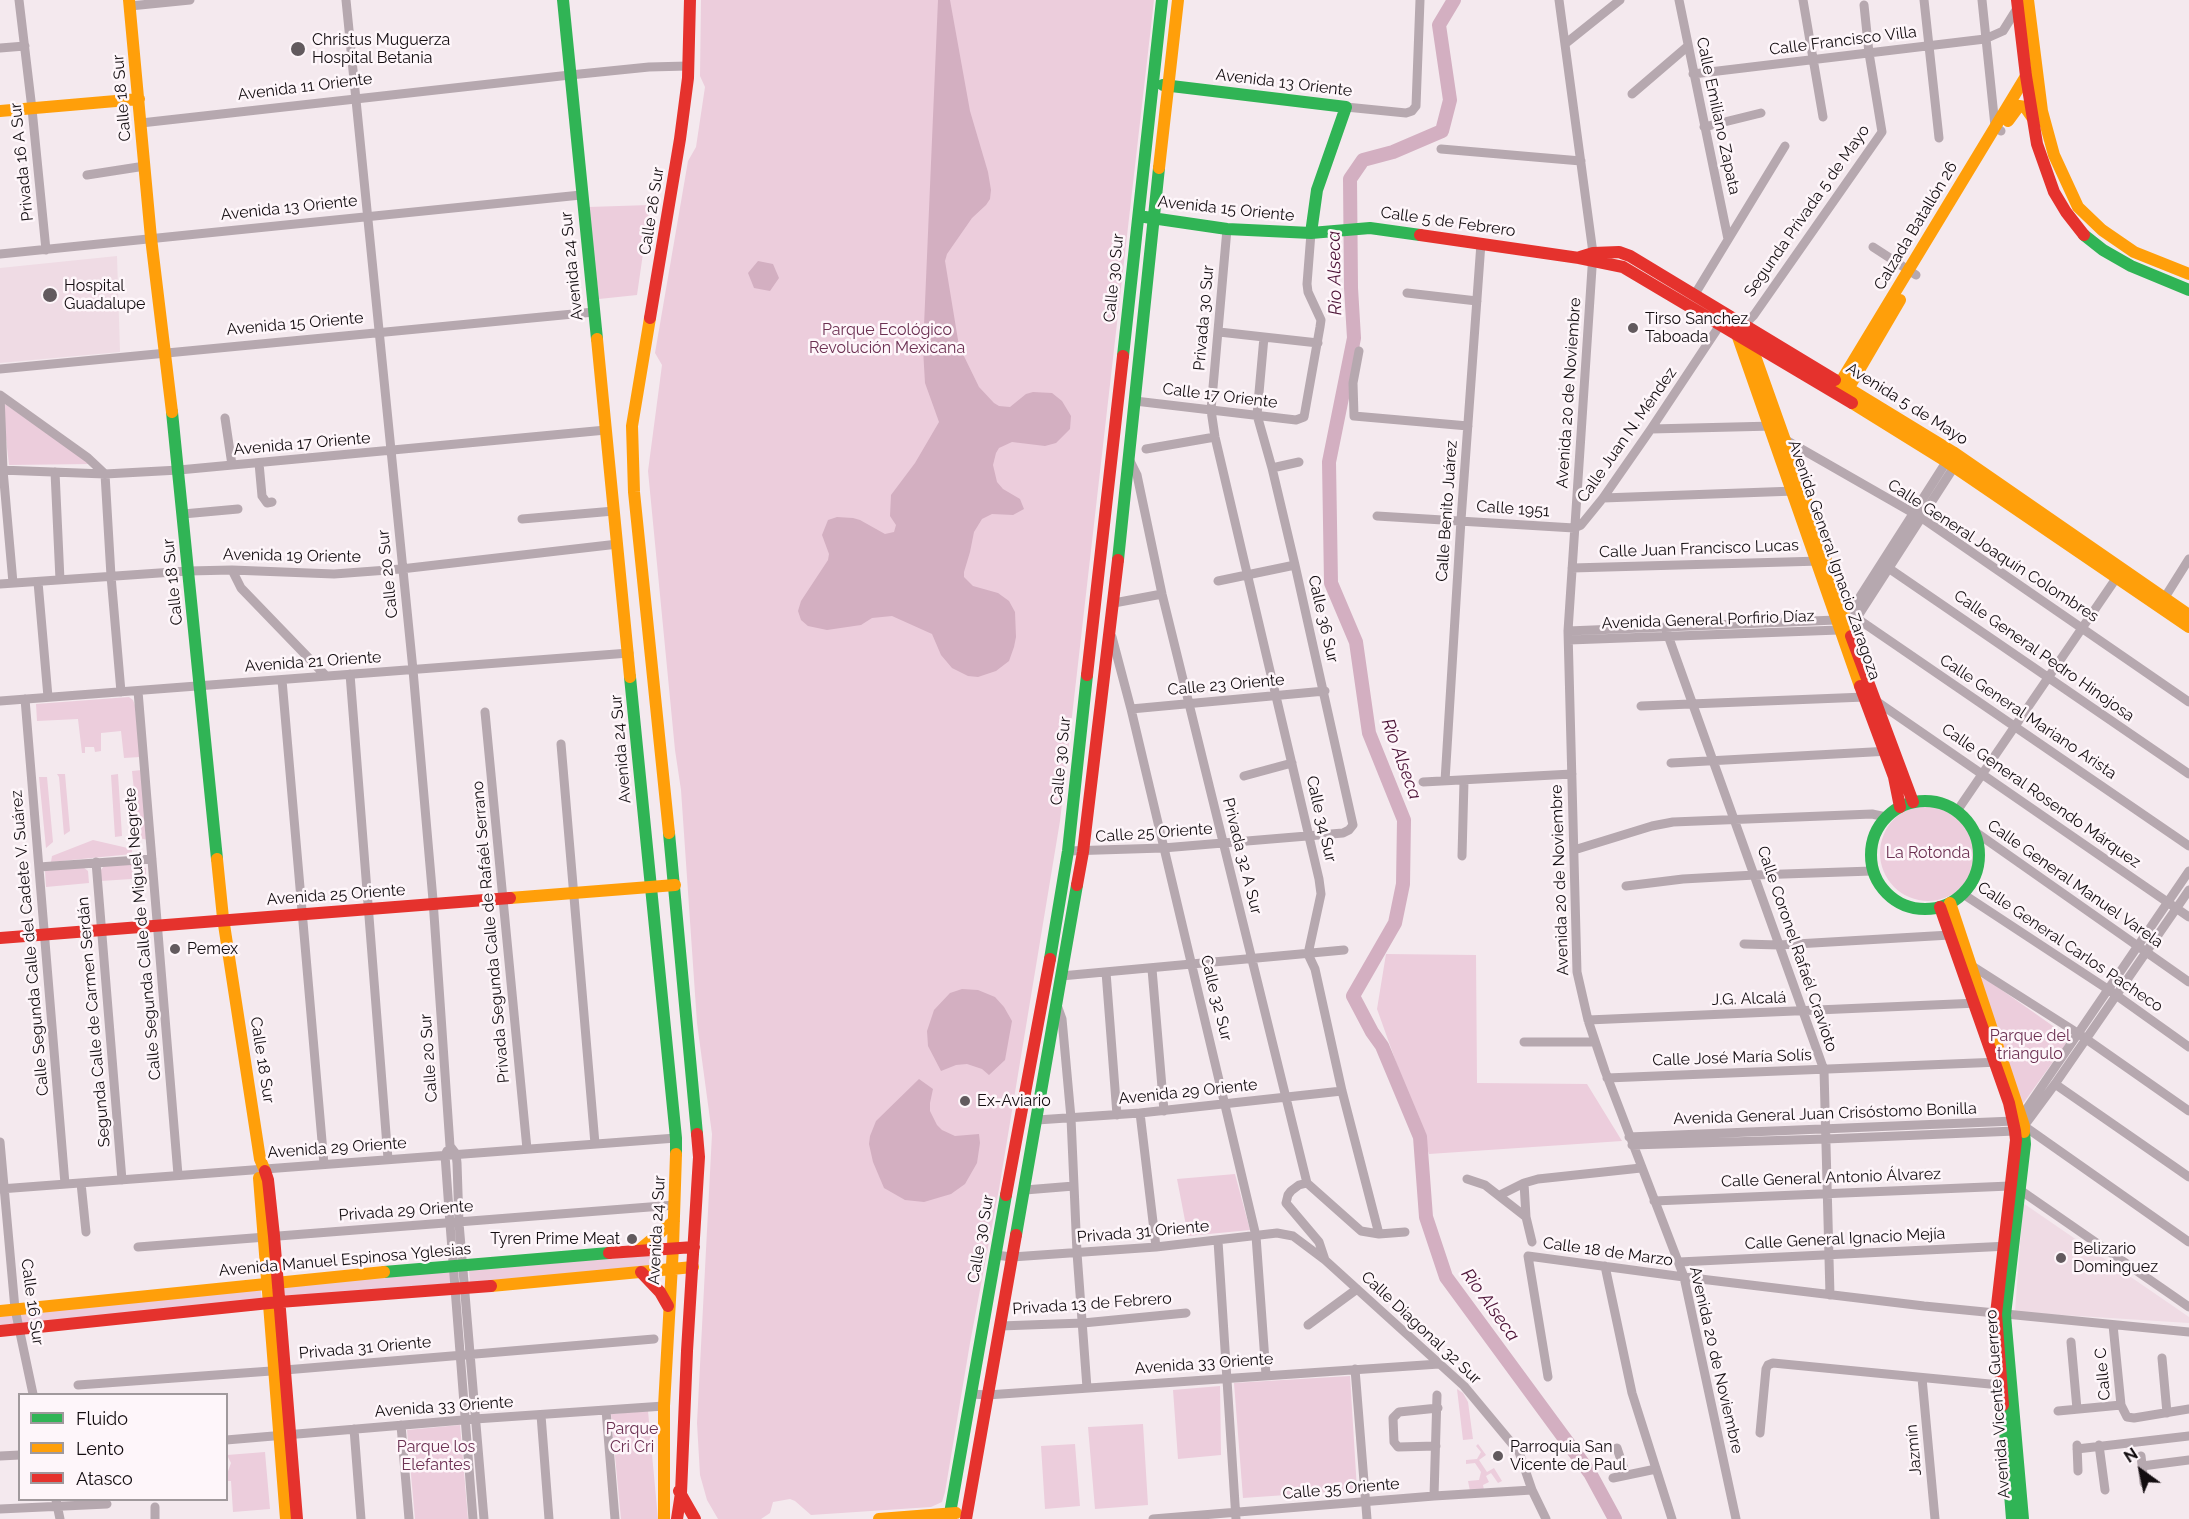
<!DOCTYPE html>
<meta charset="utf-8">
<style>
body{margin:0}
#map{position:relative;width:2189px;height:1519px;overflow:hidden;background:#f4e9ee;font-family:Raleway,sans-serif}
canvas{display:block}
.legend{position:absolute;left:18px;top:1393px;width:210px;height:108px;box-sizing:border-box;background:#fef6fa;border:2px solid #a0999c;margin:0;padding:8px 10px;list-style:none;font-size:18px;color:#130d10}
.legend li{display:flex;align-items:center;gap:12px;height:30px}
.legend b{width:30px;border:2px solid #a0999c}
.north{position:absolute;left:2111px;top:1441px;width:60px;height:60px;-webkit-text-stroke:4px #fef6fa;paint-order:stroke;rotate:327deg;font-size:16px;font-weight:700;line-height:24px;text-align:center;color:#130d10}
.north::after{content:'';display:block;margin:auto;width:21px;height:27px;background:#130d10;clip-path:polygon(50% 0,100% 100%,50% 72%,0 100%)}
</style>
<div id="map">
<canvas width="2189" height="1519"></canvas>
<ul class="legend">
<li><b style="height:8px;background:#30b455"></b>Fluido</li>
<li><b style="height:8px;background:#ff9f0a"></b>Lento</li>
<li><b style="height:8px;background:#e5322d"></b>Atasco</li>
</ul>
<div class="north">N</div>
</div>
<script>
const ctx = document.querySelector('canvas').getContext('2d');
ctx.lineJoin = 'round';
function paint(path, color) { ctx.fillStyle = color; ctx.fill(path, 'evenodd'); }
const toPath = rows => new Path2D(rows.map(r => 'M' + r).join(''));
function strokePath(path, color, width, dash) { ctx.strokeStyle = color; ctx.lineWidth = width; ctx.lineCap = dash ? 'butt' : 'round'; ctx.setLineDash(dash || []); ctx.stroke(path); }
function write(font, color, halo, rows, align = 'center') {
  ctx.font = font + ' Raleway,sans-serif'; ctx.lineWidth = 5; ctx.setLineDash([]); ctx.textBaseline = 'middle'; ctx.strokeStyle = halo; ctx.fillStyle = color; for (const [text, x, y, turn = 0] of rows) {
    ctx.save(); ctx.translate(x, y); ctx.rotate((+turn || 0) * Math.PI / 180); ctx.textAlign = isNaN(turn) ? turn : align; if (halo) ctx.strokeText(text, 0, 0); ctx.fillText(text, 0, 0); ctx.restore();
  }
}
paint(toPath([
 [117,256,120,352,0,363,0,268],
 [2023,1203,2189,1317,2189,1323,2015,1312]
]), '#efdbe4');
paint(toPath([
 [701,0,1154,0,1060,821,999,1189,970,1343,945,1492,942,1502,931,1507,811,1515,795,1501,790,1499,773,1502,770,1513,761,1519,718,1519,707,1500,700,1475,697,1423,712,1134,697,1023,681,790,675,750,648,471,662,365,655,353,688,161,696,147,705,87,700,76],
 [650,205,637,295,599,299,588,207],
 [2,402,92,464,9,465],
 [129,697,133,700,137,711,140,757,124,758,121,731,101,733,101,751,95,752,94,747,85,747,85,753,82,753,78,719,37,721,36,704],
 [142,770,148,840,139,838,132,771],
 [57,774,65,774,70,831,64,835,59,777],
 [118,774,122,836,115,837,111,775],
 [39,777,47,777,53,842,46,848],
 '1880 853a48 48 0 1 1 96 0a48 48 0 1 1-96 0Z',
 [93,840,132,849,132,854,51,862,52,856],
 [138,863,146,868,146,878,101,881,100,871,104,866],
 [83,867,88,871,89,883,46,887,45,870],
 [1386,954,1476,955,1477,1083,1587,1084,1622,1141,1429,1154,1377,1009],
 [1977,976,1989,981,2070,1038,2022,1105],
 [1235,1174,1250,1230,1188,1236,1177,1179],
 [655,1255,656,1268,470,1283,469,1270],
 [452,1271,452,1283,280,1298,279,1284],
 [260,1285,262,1300,0,1330,0,1312],
 [1350,1376,1357,1490,1243,1498,1234,1383],
 [1220,1386,1221,1455,1178,1459,1173,1390],
 [1457,1389,1463,1393,1468,1402,1473,1439,1463,1440],
 [648,1411,658,1519,621,1519,611,1414],
 [1143,1424,1148,1505,1095,1509,1088,1427],
 [460,1425,468,1519,415,1519,407,1430],
 [1075,1444,1080,1506,1045,1509,1041,1446],
 [1478,1444,1486,1455,1479,1460,1487,1472,1494,1468,1502,1481,1498,1483,1491,1473,1486,1476,1489,1482,1483,1485,1484,1490,1470,1491,1468,1481,1479,1480,1481,1472,1475,1463,1466,1464,1466,1460,1477,1459,1481,1452,1476,1446],
 [265,1452,270,1509,233,1512,231,1481,227,1481,227,1474,231,1463,227,1455]
]), '#eccddc');
paint(toPath([
 [938,0,950,0,970,111,988,172,991,190,990,199,986,205,972,218,947,254,945,261,959,346,979,387,994,403,999,406,1010,407,1026,394,1033,392,1052,393,1062,401,1071,416,1070,429,1056,443,1045,446,1012,442,999,448,996,453,993,465,997,482,1003,489,1020,499,1024,509,1013,515,992,514,982,519,974,532,970,552,964,572,964,577,973,586,998,593,1009,601,1015,612,1016,637,1014,647,1009,661,996,671,978,677,968,676,952,668,941,655,932,634,892,616,872,618,861,625,827,630,808,626,801,620,798,611,801,601,828,560,829,554,822,535,828,520,837,517,853,518,860,520,885,534,894,532,896,525,890,516,891,495,915,463,939,422,925,383,923,349],
 [758,261,773,264,779,278,770,291,754,288,748,273],
 [962,989,978,990,995,997,1004,1007,1012,1021,1005,1060,989,1075,982,1069,967,1064,956,1065,941,1071,928,1046,927,1031,934,1010,950,993],
 [919,1079,933,1089,930,1103,930,1111,937,1125,942,1130,955,1136,979,1134,980,1143,977,1163,965,1184,951,1194,924,1202,905,1200,884,1188,873,1162,869,1144,870,1136,876,1121]
]), '#d3afc1');
strokePath(toPath([
 [1454,0,1439,25,1450,100,1442,131,1393,152,1363,160,1350,179,1351,288,1354,338,1329,462,1331,583,1356,642,1369,733,1404,820,1403,884,1395,923,1353,996,1372,1032,1382,1046,1420,1137,1426,1217,1446,1277,1590,1473,1615,1519]
]), '#d3afc1', 14);
strokePath(toPath([
 [19,0,32,109,46,250],
 [346,0,413,670,433,900,450,1146,456,1154,457,1163,459,1223,484,1519],
 [1559,0,1593,253,1568,631,1577,972,1588,1020,1605,1071,1684,1277,1736,1519],
 [1679,0,1728,239],
 [1803,0,1823,117],
 [1924,0,1939,138],
 [1982,0,1995,126,2001,131],
 [130,6,190,0],
 [1565,44,1620,0],
 [0,48,25,46],
 [1693,74,1985,39,2003,31,2018,7],
 [1632,94,1688,46],
 [1346,107,1406,113,1412,111,1416,106,1420,0],
 [141,123,570,75,649,67,688,66],
 [1704,127,1761,113],
 [1441,149,1581,161],
 [87,175,145,166],
 [1227,229,1211,410,1215,437,1319,879,1321,894,1308,954,1315,969,1342,1091,1379,1234],
 [1873,247,1916,275],
 [0,254,581,195],
 [1407,293,1477,301],
 [1695,294,1785,146],
 [1744,325,1754,315,1882,132,1869,53,1864,5],
 [1219,332,1318,343],
 [1359,351,1353,383,1354,416,1468,426],
 [0,369,594,312],
 [0,395,88,458,105,474,111,576,121,692],
 [0,395,3,470,13,583],
 [1135,401,1296,420,1304,417,1320,327,1321,320,1308,292,1307,284,1311,233],
 [225,418,232,465],
 [1651,429,1774,426],
 [1784,439,1922,518,2189,702],
 [1146,449,1215,437],
 [1129,459,1137,475,1162,594,1307,1183,1361,1231,1379,1234,1405,1232],
 [259,463,262,496,267,503,272,502],
 [1272,468,1299,462],
 [0,470,105,474,179,470,606,430],
 [55,472,60,580],
 [1603,498,1795,491],
 [183,514,238,509],
 [1377,516,1574,528,1581,525,1603,498,1651,429,1720,325],
 [522,519,614,511],
 [1884,565,2189,774],
 [1572,568,1821,561],
 [232,570,241,588,326,676],
 [1218,581,1295,565],
 [38,582,48,697],
 [0,584,188,571,232,570,334,574,401,569,618,544],
 [2162,602,2189,559],
 [1114,603,1162,594],
 [1852,615,2189,846],
 [1665,627,1824,1070,1830,1295],
 [1568,631,1836,620,1845,617,1849,614,1950,456],
 [1112,637,1131,709,1256,1236,1266,1375],
 [1569,640,1839,630,1848,627,1856,619,1954,467],
 [350,674,388,1159],
 [282,680,324,1164],
 [138,691,178,1175],
 [25,699,65,1184],
 [0,701,629,653],
 [1641,706,1865,697,1876,701,2189,917],
 [1131,709,1325,691],
 [485,712,527,1149],
 [561,744,595,1144],
 [1671,763,1890,751],
 [1244,776,1292,763],
 [1445,781,1461,520,1481,243],
 [1423,782,1572,774],
 [1957,811,2117,577],
 [1974,831,2189,982],
 [1574,850,1652,826,1673,822,1872,814,1886,817],
 [1068,851,1163,848,1343,833,1349,830,1353,825,1295,565,1272,468,1257,415,1264,337],
 [1462,856,1464,781],
 [96,862,122,1180],
 [39,867,152,859],
 [1626,886,1683,879,1755,875,1872,871],
 [1963,894,2109,990,2189,1047],
 [1744,944,1779,945,1950,935],
 [1969,964,2079,1034,2189,1111],
 [1152,969,1164,1111],
 [1106,972,1117,1115],
 [1061,976,1344,950],
 [1057,1005,1062,1019,1071,1118,1077,1253,1087,1388],
 [1588,1020,1978,1003],
 [1524,1042,1595,1042],
 [1607,1078,2000,1062],
 [2055,1084,2189,1177],
 [1140,1113,1156,1247],
 [1037,1120,1140,1113,1342,1091],
 [2024,1126,2189,1242],
 [1629,1137,2014,1121,2021,1117,2189,871],
 [0,1142,15,1309,33,1394],
 [1632,1145,1826,1139,2015,1131,2024,1126,2055,1084,2189,890],
 [447,1151,445,1155,450,1224,473,1519],
 [1467,1179,1485,1185,1526,1217,1532,1242],
 [81,1183,86,1232],
 [1307,1183,1299,1185,1291,1191,1288,1195,1286,1203,1319,1242,1325,1260],
 [1524,1183,1526,1217],
 [0,1189,676,1138],
 [1025,1190,1074,1186],
 [1500,1195,1524,1183,1538,1179,1641,1168],
 [1654,1201,2010,1186,2020,1190,2189,1307],
 [1218,1241,1236,1519],
 [138,1247,675,1205],
 [995,1255,1012,1257,1156,1247,1277,1233,1293,1236,1325,1260,1464,1386,1519,1452,1532,1490,1546,1519],
 [1679,1262,2009,1246],
 [1605,1266,1632,1393,1672,1519],
 [1308,1325,1357,1289],
 [2113,1325,2121,1405,2127,1417,2134,1418,2189,1409],
 [1000,1326,1083,1323,1186,1313],
 [2071,1342,2077,1409],
 [2162,1358,2167,1413],
 [1355,1369,1367,1519],
 [1548,1377,1528,1256,1684,1277,1924,1306,2189,1332],
 [1922,1378,1935,1519],
 [78,1385,285,1370,654,1339],
 [972,1394,987,1395,1439,1364],
 [606,1410,615,1519],
 [2058,1411,2121,1405],
 [541,1415,549,1519],
 [401,1425,409,1519],
 [354,1429,361,1519],
 [1760,1433,1766,1369,1768,1365,1773,1363,2000,1385],
 [226,1440,475,1419,664,1406],
 [2077,1445,2078,1471],
 [2099,1445,2105,1490],
 [1436,1446,1398,1447,1394,1442,1393,1418,1399,1412,1438,1408],
 [1617,1448,1626,1475],
 [2077,1449,2189,1436],
 [0,1456,20,1455],
 [2141,1456,2144,1483],
 [2142,1466,2189,1460],
 [1613,1478,1656,1469],
 [1434,1496,1437,1395],
 [56,1500,60,1519],
 [155,1507,155,1519],
 [0,1509,107,1504],
 [1153,1519,1434,1496,1532,1490]
]), '#b6a8af', 9);
strokePath(toPath([
 [563,0,597,339],
 [1163,85,1346,107,1317,190,1311,233],
 [1145,217,1227,229,1311,233,1370,228,1420,235],
 [2084,235,2103,250,2131,266,2189,290],
 [1123,356,1162,0],
 [172,412,217,859],
 [1118,560,1159,168],
 [630,677,676,1138,676,1154],
 '1871 855a54 54 0 1 1 108 0a54 54 0 1 1-108 0Z',
 [669,833,697,1134],
 [1050,959,1068,851,1087,675],
 [1016,1235,1077,885],
 [384,1272,609,1253],
 [2003,1405,2012,1519],
 [949,1519,1006,1195],
 [2023,1519,2005,1315,2025,1144,2024,1132]
]), '#30b455', 12);
strokePath(toPath([
 [129,0,151,238,172,412],
 [2028,0,2042,111,2054,155,2078,207,2102,230,2134,252,2189,274],
 [0,111,139,99],
 [2008,121,2019,106,2025,107,2032,117],
 [1159,168,1178,0],
 [650,318,632,426,634,492,669,833],
 [1740,334,1738,337,1860,686],
 [597,339,630,677],
 [1750,342,1803,491,1851,636],
 [1835,380,1953,452,2189,615],
 [1837,388,2026,76],
 [1845,394,1900,300],
 [1852,403,1947,462,2189,627],
 [217,859,223,918,260,1159,265,1171],
 [510,898,675,885],
 [1950,903,2024,1126,2024,1132],
 [259,1178,286,1519],
 [639,1250,674,1221],
 [491,1286,693,1267],
 [0,1311,384,1272],
 [664,1519,664,1406,673,1247,676,1154],
 [879,1519,956,1513]
]), '#ff9f0a', 12);
strokePath(toPath([
 [2017,0,2026,76,2037,144,2054,192,2066,212,2084,235],
 [1420,235,1579,258,1623,267,1852,403],
 [1580,257,1593,253,1619,252,1630,256,1835,380],
 [650,318,680,139,688,78,690,0],
 [1851,636,1913,802],
 [1087,675,1123,356],
 [1860,686,1894,777,1900,807],
 [1077,885,1083,852,1118,560],
 [1940,907,2009,1103,2015,1131,2016,1140,1996,1314,2003,1405],
 [0,938,510,898],
 [265,1171,268,1180,274,1236,297,1519],
 [1006,1195,1050,959],
 [609,1253,694,1247],
 [641,1272,660,1292,668,1306],
 [0,1331,279,1302,491,1286],
 [679,1491,695,1519],
 [677,1519,681,1493,687,1351,699,1157,697,1134],
 [966,1519,1016,1235]
]), '#e5322d', 12);
for (const [x, y, r, color] of [
 [298,49,8,"#625a5e"],
 [50,295,8,"#625a5e"],
 [1633,328,6,"#625a5e"],
 [175,949,6,"#625a5e"],
 [965,1101,6,"#625a5e"],
 [632,1239,6,"#625a5e"],
 [2061,1258,6,"#625a5e"],
 [1498,1456,6,"#625a5e"]
]) { const dot = new Path2D(); dot.arc(x, y, r, 0, 2 * Math.PI); ctx.fillStyle = color; ctx.fill(dot); strokePath(dot, '#fef6fa', 2); }
write('16px', '#130d10', '#fef6fa', [
 ["Christus Muguerza",312,40],
 ["Hospital Betania",312,58],
 ["Hospital",64,286],
 ["Guadalupe",64,304],
 ["Tirso Sanchez",1645,319],
 ["Taboada",1645,337],
 ["Pemex",187,949],
 ["Ex-Aviario",977,1101],
 ["Tyren Prime Meat",620,1239,"right"],
 ["Belizario",2073,1249],
 ["Dominguez",2073,1267],
 ["Parroquia San",1510,1447],
 ["Vicente de Paul",1510,1465]
], 'left');
write('16px', '#130d10', '#fef6fa', [
 ["Calle Francisco Villa",1843,41,-7],
 ["Avenida 13 Oriente",1284,83,7],
 ["Avenida 11 Oriente",305,87,-7],
 ["Calle 18 Sur",122,98,-95],
 ["Calle Emiliano Zapata",1718,116,78],
 ["Privada 16 A Sur",22,162,-96],
 ["Avenida 13 Oriente",289,208,-6],
 ["Avenida 15 Oriente",1226,209,6],
 ["Calle 26 Sur",652,211,-81],
 ["Segunda Privada 5 de Mayo",1807,211,-55],
 ["Calle 5 de Febrero",1448,222,8],
 ["Calzada Batallón 26",1916,226,-59],
 ["Avenida 24 Sur",572,266,-96],
 ["Calle 30 Sur",1114,278,-84],
 ["Privada 30 Sur",1204,318,-85],
 ["Avenida 15 Oriente",295,324,-5],
 ["Avenida 20 de Noviembre",1569,393,-86],
 ["Calle 17 Oriente",1220,396,7],
 ["Avenida 5 de Mayo",1907,404,32],
 ["Calle Juan N. Méndez",1627,435,-55],
 ["Avenida 17 Oriente",302,444,-5],
 ["Calle 1951",1513,509,4],
 ["Calle Benito Juárez",1447,511,-86],
 ["Calle Juan Francisco Lucas",1699,549,-2],
 ["Calle General Joaquín Colombres",1993,551,33],
 ["Avenida 19 Oriente",292,556,1],
 ["Avenida General Ignacio Zaragoza",1834,560,71],
 ["Calle 20 Sur",388,574,-96],
 ["Calle 18 Sur",173,582,-96],
 ["Calle 36 Sur",1323,619,77],
 ["Avenida General Porfirio Díaz",1708,620,-2],
 ["Calle General Pedro Hinojosa",2044,656,35],
 ["Avenida 21 Oriente",313,662,-4],
 ["Calle 23 Oriente",1226,685,-5],
 ["Calle General Mariano Arista",2028,717,34],
 ["Avenida 24 Sur",621,749,-95],
 ["Calle 30 Sur",1061,761,-84],
 ["Calle General Rosendo Márquez",2041,796,35],
 ["Calle 34 Sur",1321,819,77],
 ["Calle 25 Oriente",1154,833,-4],
 ["Privada 32 A Sur",1242,856,76],
 ["Avenida 20 de Noviembre",1560,880,-92],
 ["Calle General Manuel Varela",2075,884,35],
 ["Avenida 25 Oriente",336,895,-4],
 ["Privada Segunda Calle de Rafaél Serrano",491,932,-95],
 ["Calle Segunda Calle de Miguel Negrete",143,934,-95],
 ["Calle Segunda Calle del Cadete V. Suárez",30,943,-95],
 ["Calle General Carlos Pacheco",2070,947,34],
 ["Calle Coronel Rafaél Cravioto",1797,949,71],
 ["Calle 32 Sur",1216,998,76],
 ["J.G. Alcalá",1749,999,-2],
 ["Segunda Calle de Carmen Serdán",94,1022,-95],
 ["Calle 20 Sur",429,1058,-94],
 ["Calle José María Solís",1732,1058,-2],
 ["Calle 18 Sur",262,1060,81],
 ["Avenida 29 Oriente",1188,1092,-6],
 ["Avenida General Juan Crisóstomo Bonilla",1825,1114,-2],
 ["Avenida 29 Oriente",337,1148,-4],
 ["Calle General Antonio Álvarez",1831,1178,-2],
 ["Privada 29 Oriente",406,1211,-4],
 ["Avenida 24 Sur",657,1230,-87],
 ["Privada 31 Oriente",1143,1232,-5],
 ["Calle 30 Sur",981,1239,-80],
 ["Calle General Ignacio Mejía",1845,1239,-3],
 ["Calle 18 de Marzo",1608,1252,8],
 ["Avenida Manuel Espinosa Yglesias",345,1260,-5],
 ["Calle 16 Sur",32,1302,82],
 ["Privada 13 de Febrero",1092,1304,-4],
 ["Calle Diagonal 32 Sur",1421,1328,43],
 ["Privada 31 Oriente",365,1348,-5],
 ["Avenida 20 de Noviembre",1716,1360,77],
 ["Avenida 33 Oriente",1204,1364,-4],
 ["Calle C",2103,1374,-95],
 ["Avenida Vicente Guerrero",1998,1404,-94],
 ["Avenida 33 Oriente",444,1407,-4],
 ["Jazmín",1914,1450,-95],
 ["Calle 35 Oriente",1341,1489,-5]
]);
write('16px', '#6c3052', '#fef6fa', [
 ["Parque Ecológico",887,330],
 ["Revolución Mexicana",887,348],
 ["La Rotonda",1928,853],
 ["Parque del",2030,1036],
 ["triangulo",2030,1054],
 ["Parque",632,1429],
 ["Cri Cri",632,1447],
 ["Parque los",436,1447],
 ["Elefantes",436,1465]
]);
write('italic 18px', '#4b1135', '#fef6fa', [
 ["Rio Alseca",1335,273,-91],
 ["Rio Alseca",1401,759,70],
 ["Rio Alseca",1490,1305,54]
]);
</script>
